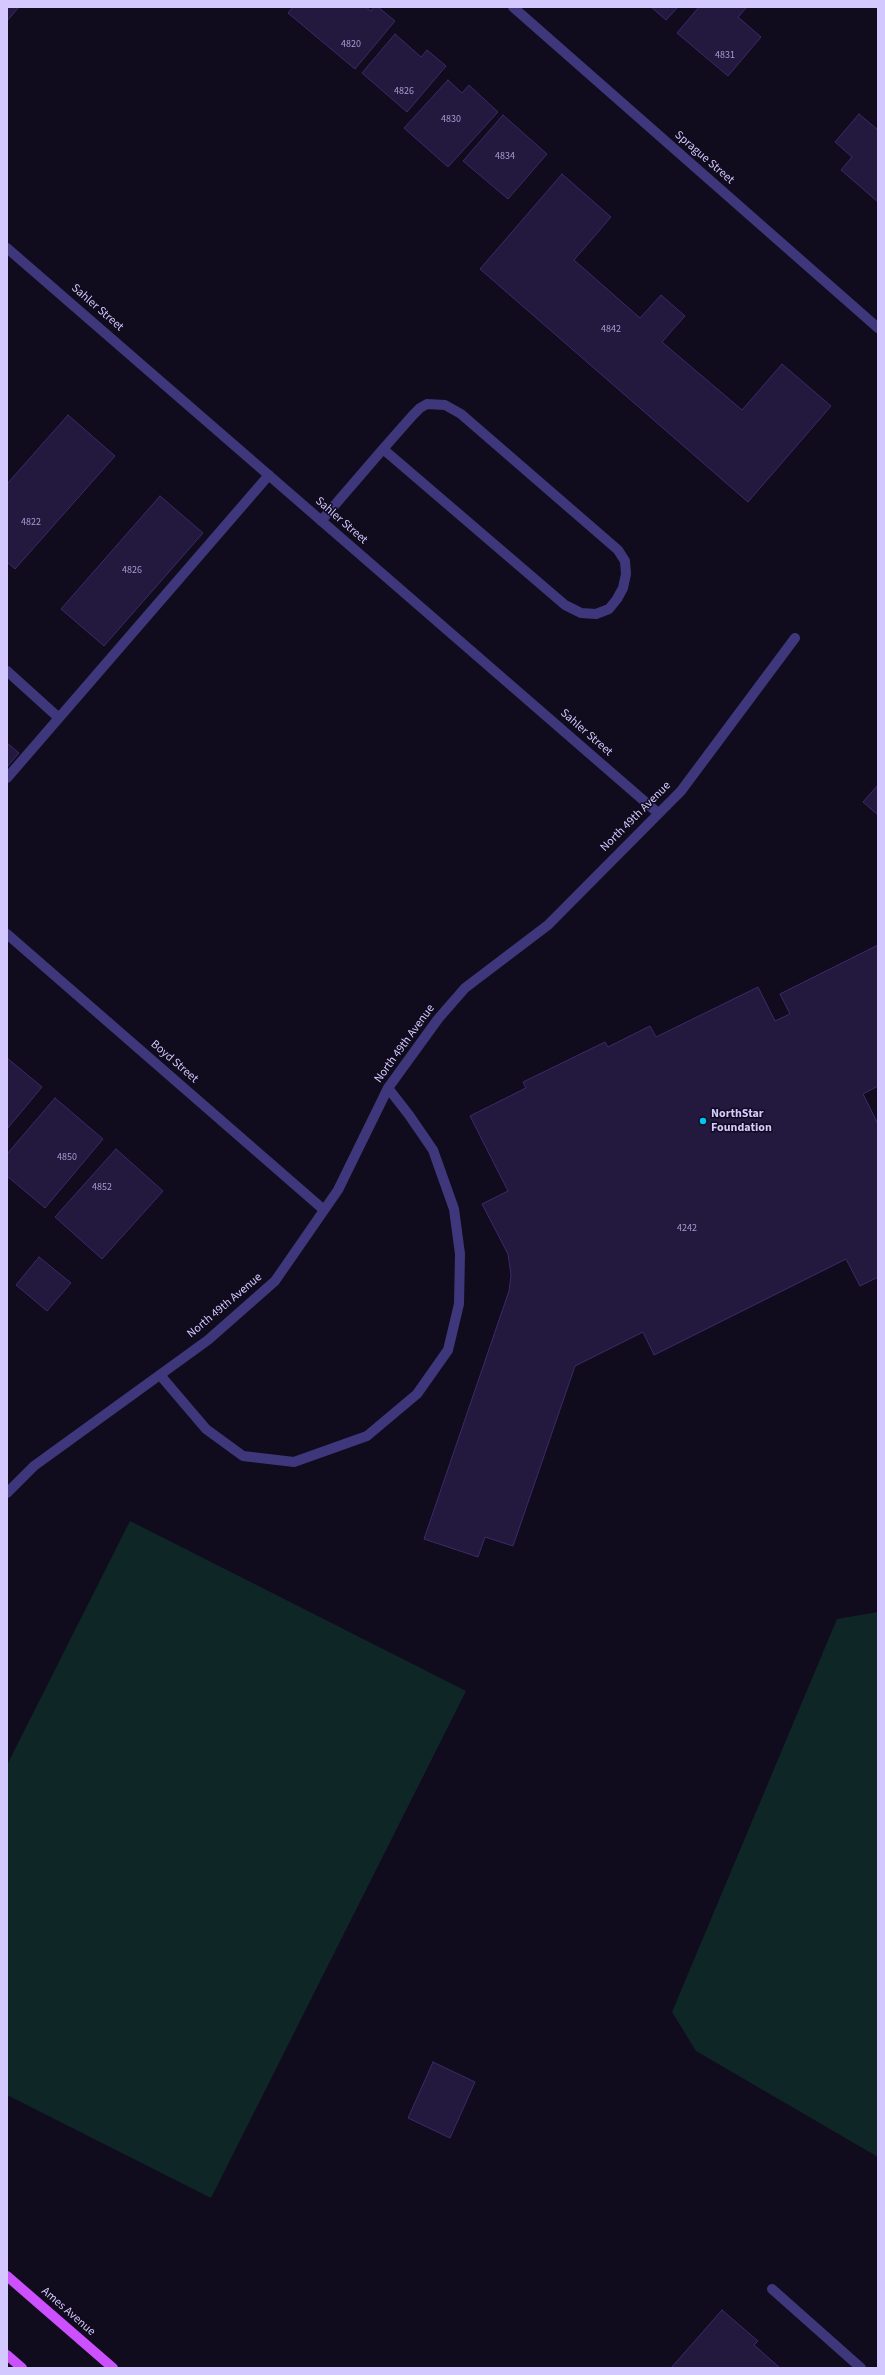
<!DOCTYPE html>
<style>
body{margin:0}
#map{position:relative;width:885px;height:2375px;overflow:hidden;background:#100c1d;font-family:"Source Sans 3",sans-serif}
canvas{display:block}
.frame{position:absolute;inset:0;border:8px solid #d3c8ff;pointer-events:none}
</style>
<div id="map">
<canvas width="885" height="2375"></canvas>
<div class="frame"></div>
</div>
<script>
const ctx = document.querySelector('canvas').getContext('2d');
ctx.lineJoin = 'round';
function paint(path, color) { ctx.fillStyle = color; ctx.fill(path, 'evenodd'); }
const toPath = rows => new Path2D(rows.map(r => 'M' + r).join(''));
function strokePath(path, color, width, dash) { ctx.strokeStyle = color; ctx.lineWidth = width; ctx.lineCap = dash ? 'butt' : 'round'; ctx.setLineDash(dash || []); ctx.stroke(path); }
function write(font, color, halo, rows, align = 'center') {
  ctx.font = font + ' "Source Sans 3",sans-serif'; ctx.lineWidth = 3; ctx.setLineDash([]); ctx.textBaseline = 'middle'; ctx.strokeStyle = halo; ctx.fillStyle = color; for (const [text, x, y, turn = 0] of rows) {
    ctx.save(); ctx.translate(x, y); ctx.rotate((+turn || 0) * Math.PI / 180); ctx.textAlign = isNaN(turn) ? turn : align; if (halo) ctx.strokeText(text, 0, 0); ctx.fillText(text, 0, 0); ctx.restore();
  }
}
paint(toPath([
 [130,1521,466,1691,211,2198,7,2095,7,1765],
 [878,1612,878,2157,696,2051,672,2012,837,1619]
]), '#0f2627');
const building = toPath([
 [7,7,19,7,7,21,7,7],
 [293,7,366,7,371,11,374,7,378,7,395,21,355,69,288,13,293,7],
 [651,7,678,7,666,20,651,7],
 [699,7,747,7,738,17,761,37,728,76,677,33,699,7],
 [395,34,421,57,427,50,446,66,407,112,362,73,395,34],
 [448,80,462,93,469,85,498,112,448,167,404,128,448,80],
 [859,114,878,130,878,202,841,170,852,157,835,142,859,114],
 [503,115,547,154,508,199,463,161,503,115],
 [562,174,611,217,574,260,640,318,661,295,685,316,662,342,742,410,782,364,831,406,748,502,480,269,562,174],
 [68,415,115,456,15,569,7,562,7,484,68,415],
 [160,496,203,533,104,646,61,609,160,496],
 [7,743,19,753,7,767,7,743],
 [878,785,878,815,863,802,878,785],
 [878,945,878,1086,863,1094,878,1124,878,1277,860,1286,846,1259,654,1355,643,1332,575,1366,513,1546,485,1537,478,1557,424,1539,509,1291,511,1275,508,1254,482,1204,508,1191,470,1116,526,1088,523,1082,605,1042,608,1047,650,1026,656,1037,758,987,775,1021,790,1014,780,994,878,945],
 [7,1058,42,1087,7,1129,7,1058],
 [55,1098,103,1139,45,1208,7,1176,7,1154,55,1098],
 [116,1149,163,1191,102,1259,55,1217,116,1149],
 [39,1257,71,1283,47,1311,16,1285,39,1257],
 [433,2062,475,2082,450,2138,408,2118,433,2062],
 [722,2310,758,2341,754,2345,780,2368,671,2368,722,2310]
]);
paint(building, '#23183e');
strokePath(building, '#3c2a6a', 1);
strokePath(toPath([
 [513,7,878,328],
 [7,248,658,813],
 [321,521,383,449,413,415,420,408,427,404,445,405,461,414,618,550,625,561,626,574,623,588,617,599,609,609,596,614,581,613,565,605,383,449],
 [7,671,59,718],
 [7,778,269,475],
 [7,934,324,1210],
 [160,1375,206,1429,243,1456,294,1462,367,1436,417,1394,448,1350,459,1304,460,1254,454,1209,433,1150,409,1115,388,1088],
 [7,1493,34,1466,208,1340,275,1281,338,1190,388,1088,438,1019,465,988,548,925,681,791,795,638],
 [772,2289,861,2368]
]), '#3f377c', 10);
strokePath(toPath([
 [7,2276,113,2368],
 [7,2355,22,2368]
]), '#cc50fe', 10);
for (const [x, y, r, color] of [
 [703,1121,4,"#02c4f1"]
]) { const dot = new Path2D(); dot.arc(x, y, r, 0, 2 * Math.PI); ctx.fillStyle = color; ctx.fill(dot); strokePath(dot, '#100c1d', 1.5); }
write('10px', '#a79ccf', null, [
 ["4820",351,45],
 ["4831",725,56],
 ["4826",404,92],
 ["4830",451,120],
 ["4834",505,157],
 ["4842",611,330],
 ["4822",31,523],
 ["4826",132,571],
 ["4850",67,1158],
 ["4852",102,1188],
 ["4242",687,1229]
]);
write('12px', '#d3c8ff', '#100c1d', [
 ["Sprague Street",704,158,41],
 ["Sahler Street",97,308,41],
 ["Sahler Street",341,521,41],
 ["Sahler Street",586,733,41],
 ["North 49th Avenue",636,817,-45],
 ["North 49th Avenue",405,1044,-54],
 ["Boyd Street",174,1062,41],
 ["North 49th Avenue",225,1306,-40],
 ["Ames Avenue",68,2312,41]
]);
write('bold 12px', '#d3c8ff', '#100c1d', [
 ["NorthStar",711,1114],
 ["Foundation",711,1128]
], 'left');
</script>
